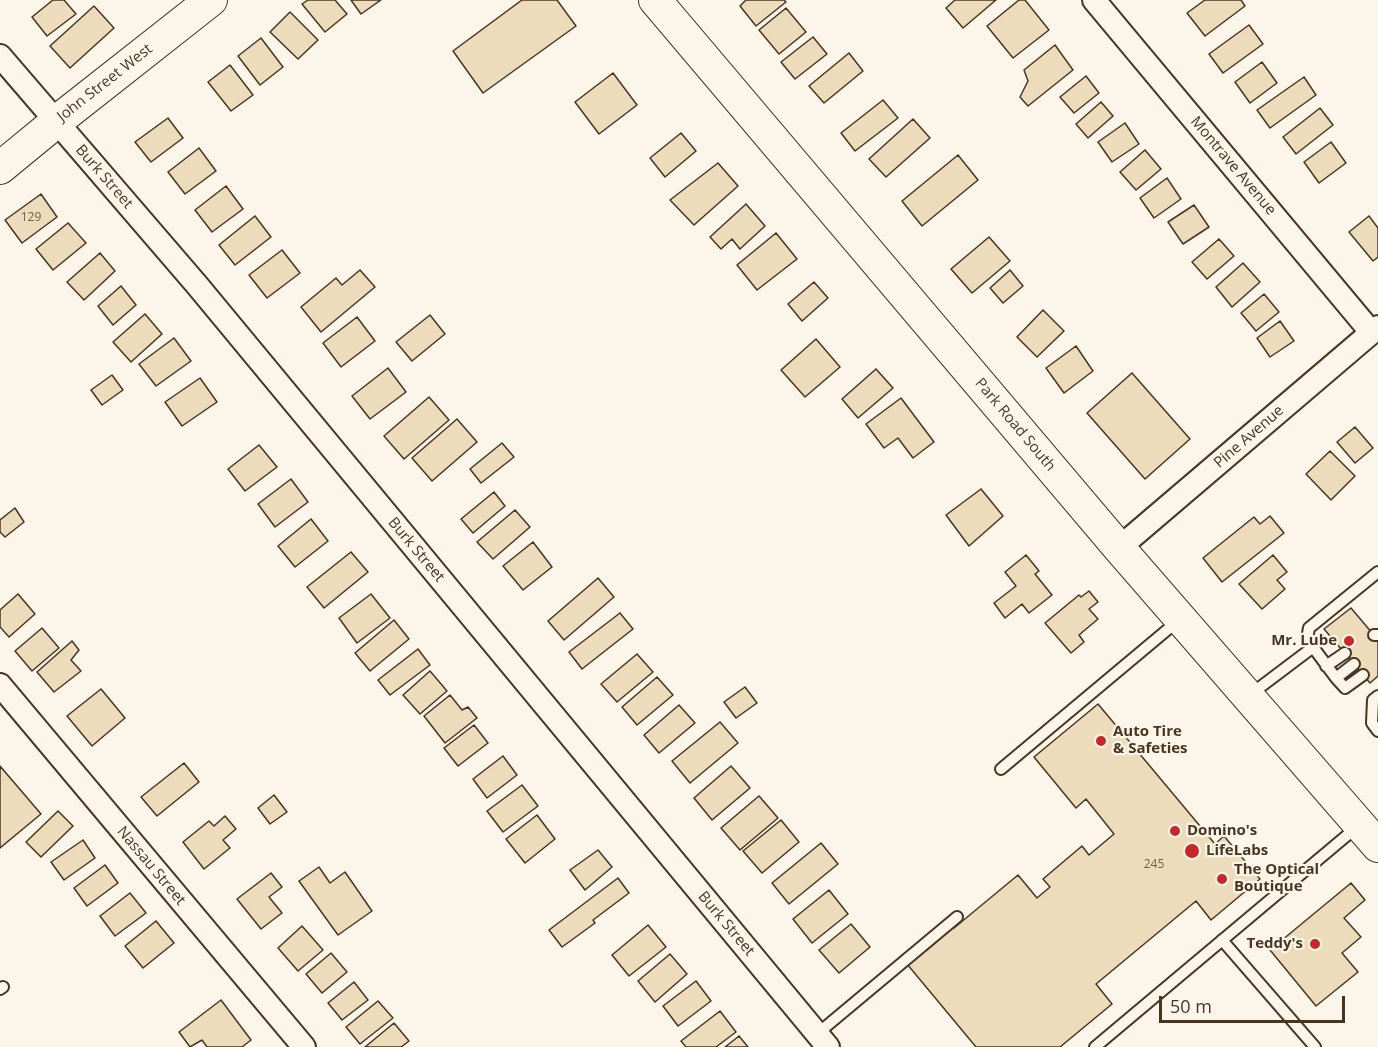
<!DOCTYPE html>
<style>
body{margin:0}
#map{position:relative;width:1378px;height:1047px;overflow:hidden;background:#fbf6e9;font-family:"Open Sans",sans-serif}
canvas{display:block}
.scale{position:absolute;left:1159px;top:996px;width:186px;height:27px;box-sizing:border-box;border:3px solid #4a3520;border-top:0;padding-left:8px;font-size:18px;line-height:21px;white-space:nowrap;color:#4a3520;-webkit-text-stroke:4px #fbf6e9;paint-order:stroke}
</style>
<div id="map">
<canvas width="1378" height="1047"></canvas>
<div class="scale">50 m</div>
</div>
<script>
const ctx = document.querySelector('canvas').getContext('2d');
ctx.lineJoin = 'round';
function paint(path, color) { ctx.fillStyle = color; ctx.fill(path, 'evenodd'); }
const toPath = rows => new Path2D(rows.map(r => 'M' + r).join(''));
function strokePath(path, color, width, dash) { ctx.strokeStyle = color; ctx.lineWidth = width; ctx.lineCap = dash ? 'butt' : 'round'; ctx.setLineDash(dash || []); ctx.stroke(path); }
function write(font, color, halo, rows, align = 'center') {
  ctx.font = font + ' "Open Sans",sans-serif'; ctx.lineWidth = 4.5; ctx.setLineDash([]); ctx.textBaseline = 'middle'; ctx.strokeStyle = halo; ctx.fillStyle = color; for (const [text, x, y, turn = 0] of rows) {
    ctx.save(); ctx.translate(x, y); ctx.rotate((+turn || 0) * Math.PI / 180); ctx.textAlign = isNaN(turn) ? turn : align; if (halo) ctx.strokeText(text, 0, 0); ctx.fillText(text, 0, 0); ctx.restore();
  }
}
const building = toPath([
 [53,0,64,0,76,14,47,36,32,17,53,0],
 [308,0,335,0,347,14,325,32,302,4,308,0],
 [351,0,381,0,361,14,351,0],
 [522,0,557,0,576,26,483,93,453,51,522,0],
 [746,0,784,0,786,2,756,26,740,6,746,0],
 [955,0,996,0,963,28,946,8,955,0],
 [1019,0,1025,0,1049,30,1013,58,987,26,1019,0],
 [1205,0,1241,0,1245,6,1205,36,1187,13,1205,0],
 [94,6,114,28,70,68,50,46,94,6],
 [786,8,806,32,779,54,759,30,786,8],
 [290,12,318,40,298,59,270,32,290,12],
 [1249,25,1263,44,1223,73,1209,54,1249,25],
 [813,37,827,54,795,79,781,62,813,37],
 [261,38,283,67,260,85,238,56,261,38],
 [1055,45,1073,70,1028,106,1020,97,1028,81,1024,70,1055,45],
 [849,53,863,71,824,103,809,86,849,53],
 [1262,62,1277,83,1250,103,1235,82,1262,62],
 [230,65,253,95,231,111,208,82,230,65],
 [613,73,637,105,599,134,575,102,613,73],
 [1086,76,1099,93,1074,113,1060,97,1086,76],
 [1304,77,1316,95,1270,128,1257,110,1304,77],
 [883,100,898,118,855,151,841,133,883,100],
 [1101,102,1113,116,1088,138,1076,124,1101,102],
 [1320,108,1333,125,1296,154,1283,137,1320,108],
 [168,118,183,138,151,162,135,142,168,118],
 [913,119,930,138,886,177,869,159,913,119],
 [1125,123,1139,144,1112,162,1098,142,1125,123],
 [681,133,696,151,665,177,650,158,681,133],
 [1331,142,1346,163,1319,183,1304,162,1331,142],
 [199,148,216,171,185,194,168,172,199,148],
 [1145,150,1161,169,1136,190,1120,172,1145,150],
 [958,155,978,180,922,226,902,201,958,155],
 [718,163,738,186,694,225,670,200,718,163],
 [1167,178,1181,199,1154,218,1140,198,1167,178],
 [226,186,243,209,212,232,195,210,226,186],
 [41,194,57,217,22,243,5,220,41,194],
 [746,204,765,226,740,249,732,239,721,249,710,237,746,204],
 [1194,205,1209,227,1183,244,1168,222,1194,205],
 [255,216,271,237,235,265,219,245,255,216],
 [1369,216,1378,228,1378,257,1373,261,1349,232,1369,216],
 [68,223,86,243,53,270,36,249,68,223],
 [776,233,797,259,757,290,737,265,776,233],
 [989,237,1010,261,972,293,951,269,989,237],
 [1219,239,1234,256,1207,279,1192,262,1219,239],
 [282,250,300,273,267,298,249,275,282,250],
 [100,253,115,271,84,300,67,282,100,253],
 [1243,263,1260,282,1232,307,1216,287,1243,263],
 [360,270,375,287,321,332,301,307,336,278,342,285,360,270],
 [1010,270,1023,286,1003,303,990,288,1010,270],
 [814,282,828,298,802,321,788,304,814,282],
 [121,286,136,305,113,325,98,306,121,286],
 [1264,294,1279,312,1256,331,1241,313,1264,294],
 [1043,310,1064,331,1037,357,1017,337,1043,310],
 [145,314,162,334,131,362,113,342,145,314],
 [430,315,445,334,412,361,396,342,430,315],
 [357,317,375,341,341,367,323,343,357,317],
 [1280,321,1294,341,1270,357,1257,338,1280,321],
 [174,338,191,361,156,386,139,364,174,338],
 [816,339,840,367,805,397,781,370,816,339],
 [1076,346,1093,371,1064,393,1046,368,1076,346],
 [388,368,406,392,370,419,352,396,388,368],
 [876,369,893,388,858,418,842,399,876,369],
 [1132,373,1190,439,1145,479,1087,413,1132,373],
 [112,375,123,390,102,405,91,390,112,375],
 [200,378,217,402,182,426,165,402,200,378],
 [429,397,449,420,404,459,384,436,429,397],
 [901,398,934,442,913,458,898,438,884,448,866,424,901,398],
 [457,419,477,442,432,481,412,458,457,419],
 [1355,427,1373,448,1355,463,1337,442,1355,427],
 [502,443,514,457,481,483,470,469,502,443],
 [259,445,277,467,245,491,228,469,259,445],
 [1330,451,1355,476,1331,500,1306,474,1330,451],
 [291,479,308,502,275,527,258,504,291,479],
 [981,489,1003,516,969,546,946,515,981,489],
 [494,492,505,506,473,533,461,519,494,492],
 [15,508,24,522,5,537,0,532,0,520,15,508],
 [515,510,530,527,493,559,477,542,515,510],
 [1270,516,1284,533,1222,582,1203,558,1254,517,1260,524,1270,516],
 [311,519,328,541,295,567,278,546,311,519],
 [533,542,552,567,523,590,503,566,533,542],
 [351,552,368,572,324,608,307,587,351,552],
 [1026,555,1039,571,1035,574,1052,595,1029,613,1022,604,1005,618,994,603,1016,586,1005,572,1026,555],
 [1273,555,1287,572,1277,580,1285,589,1262,609,1239,584,1273,555],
 [598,578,614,597,564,640,548,621,598,578],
 [1089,591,1098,602,1089,609,1098,619,1079,635,1084,642,1071,653,1045,623,1079,595,1081,597,1089,591],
 [18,594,35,614,9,637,0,627,0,610,18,594],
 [371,594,390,618,357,643,339,618,371,594],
 [1351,608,1378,640,1378,676,1370,683,1324,629,1351,608],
 [620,613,633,629,582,669,569,652,620,613],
 [394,620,409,639,370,671,355,653,394,620],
 [42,628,59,648,32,671,15,651,42,628],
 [72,641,79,650,71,660,81,671,54,692,37,672,72,641],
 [418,649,430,665,390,695,378,680,418,649],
 [637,654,653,672,617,702,601,684,637,654],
 [430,671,447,691,420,714,403,695,430,671],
 [657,677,673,695,637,725,622,707,657,677],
 [745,687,757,703,736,718,724,702,745,687],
 [101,689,125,718,92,746,67,716,101,689],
 [450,695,462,710,468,707,477,718,445,743,424,716,450,695],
 [1098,704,1215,844,1224,836,1260,879,1211,920,1196,901,1096,984,1112,1004,1060,1047,976,1047,907,964,952,926,954,928,1018,875,1037,898,1050,887,1043,879,1082,846,1089,855,1114,834,1086,799,1076,808,1034,757,1098,704],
 [679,705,695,723,659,753,644,735,679,705],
 [720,722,738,743,690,783,672,761,720,722],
 [474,725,488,743,458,766,444,748,474,725],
 [503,756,517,775,487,798,473,779,503,756],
 [184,763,199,782,157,816,141,797,184,763],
 [0,766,41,814,0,848,0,766],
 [731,766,750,788,712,820,694,798,731,766],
 [522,785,538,806,503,832,487,811,522,785],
 [274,795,287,812,270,824,258,808,274,795],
 [759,796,778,818,740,850,721,828,759,796],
 [58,811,73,826,41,857,26,842,58,811],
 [537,815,555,839,525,863,506,839,537,815],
 [225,816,236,829,223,840,230,848,204,869,183,842,209,821,214,826,225,816],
 [781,820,799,842,762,873,743,851,781,820],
 [83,840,95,858,64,880,51,862,83,840],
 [821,843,838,864,789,904,772,883,821,843],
 [598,850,612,867,585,890,570,870,598,850],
 [105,865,118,883,87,906,74,888,105,865],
 [319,867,330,883,345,872,372,911,338,935,299,881,319,867],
 [271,873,282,887,269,897,282,913,261,929,237,899,271,873],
 [618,878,629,893,593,920,595,923,562,947,549,930,618,878],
 [1351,883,1365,900,1344,918,1361,937,1342,953,1358,972,1316,1006,1270,950,1351,883],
 [829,890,848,914,812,943,793,919,829,890],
 [130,893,146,913,115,936,100,916,130,893],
 [156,921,174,943,143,968,125,946,156,921],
 [851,924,870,947,839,973,819,950,851,924],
 [648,925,666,947,629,976,612,955,648,925],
 [302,926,323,950,298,971,278,948,302,926],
 [331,953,347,972,322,993,306,974,331,953],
 [670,954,687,974,655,1002,638,981,670,954],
 [696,981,711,1001,678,1026,663,1006,696,981],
 [354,982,368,1000,342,1020,328,1003,354,982],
 [221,1000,251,1040,242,1047,207,1047,202,1040,190,1047,179,1032,221,1000],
 [378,1001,393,1018,360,1044,346,1027,378,1001],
 [720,1011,736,1032,716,1047,686,1047,681,1041,720,1011],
 [394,1023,409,1041,401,1047,365,1047,394,1023],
 [739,1036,748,1047,725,1047,739,1036]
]);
paint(building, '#ecdcbc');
strokePath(building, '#4a3520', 1.5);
const lane = toPath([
 [1374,635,1378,635],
 [1354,664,1336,678,1307,639,1309,628,1378,572],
 [1326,666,1345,653],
 [1336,678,1345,688,1363,675],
 [1251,694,1312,648],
 [1378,696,1373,700,1372,723,1378,731],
 [1001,769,1179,620],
 [1222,940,1315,1047],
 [0,989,3,987],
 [817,1034,957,917],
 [1095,1047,1357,827]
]);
const street = toPath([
 [1094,0,1371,332],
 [0,56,197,285,828,1047],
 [1119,548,1378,327],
 [0,685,304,1047]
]);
const secondary = toPath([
 [655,0,1119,548,1378,846],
 [0,168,56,122,211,0]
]);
strokePath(lane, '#4a3520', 14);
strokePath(street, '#4a3520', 26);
strokePath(secondary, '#4a3520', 34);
strokePath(lane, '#fbf6e9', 10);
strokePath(street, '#fbf6e9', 22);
strokePath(secondary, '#fbf6e9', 32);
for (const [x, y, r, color] of [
 [1349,641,6,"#c62828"],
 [1101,741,6,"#c62828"],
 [1175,831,6,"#c62828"],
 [1192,851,8,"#c62828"],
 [1222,879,6,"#c62828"],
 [1315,944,6,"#c62828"]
]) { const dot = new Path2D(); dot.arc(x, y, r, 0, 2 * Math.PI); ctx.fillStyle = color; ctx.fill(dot); strokePath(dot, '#fbf6e9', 2); }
write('12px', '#725f47', null, [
 ["129",31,218],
 ["245",1154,865]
]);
write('15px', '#4a3520', '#fbf6e9', [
 ["John Street West",105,83,-38],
 ["Montrave Avenue",1233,166,50],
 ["Burk Street",104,177,49],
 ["Park Road South",1015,425,50],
 ["Pine Avenue",1249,437,-41],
 ["Burk Street",416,550,50],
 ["Nassau Street",151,866,50],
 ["Burk Street",726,924,50]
]);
write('bold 15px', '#4a3520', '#fbf6e9', [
 ["Mr. Lube",1337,641,"right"],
 ["Auto Tire",1113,732],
 ["& Safeties",1113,749],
 ["Domino's",1187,831],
 ["LifeLabs",1206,851],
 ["The Optical",1234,870],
 ["Boutique",1234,887],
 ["Teddy's",1303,944,"right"]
], 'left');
</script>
